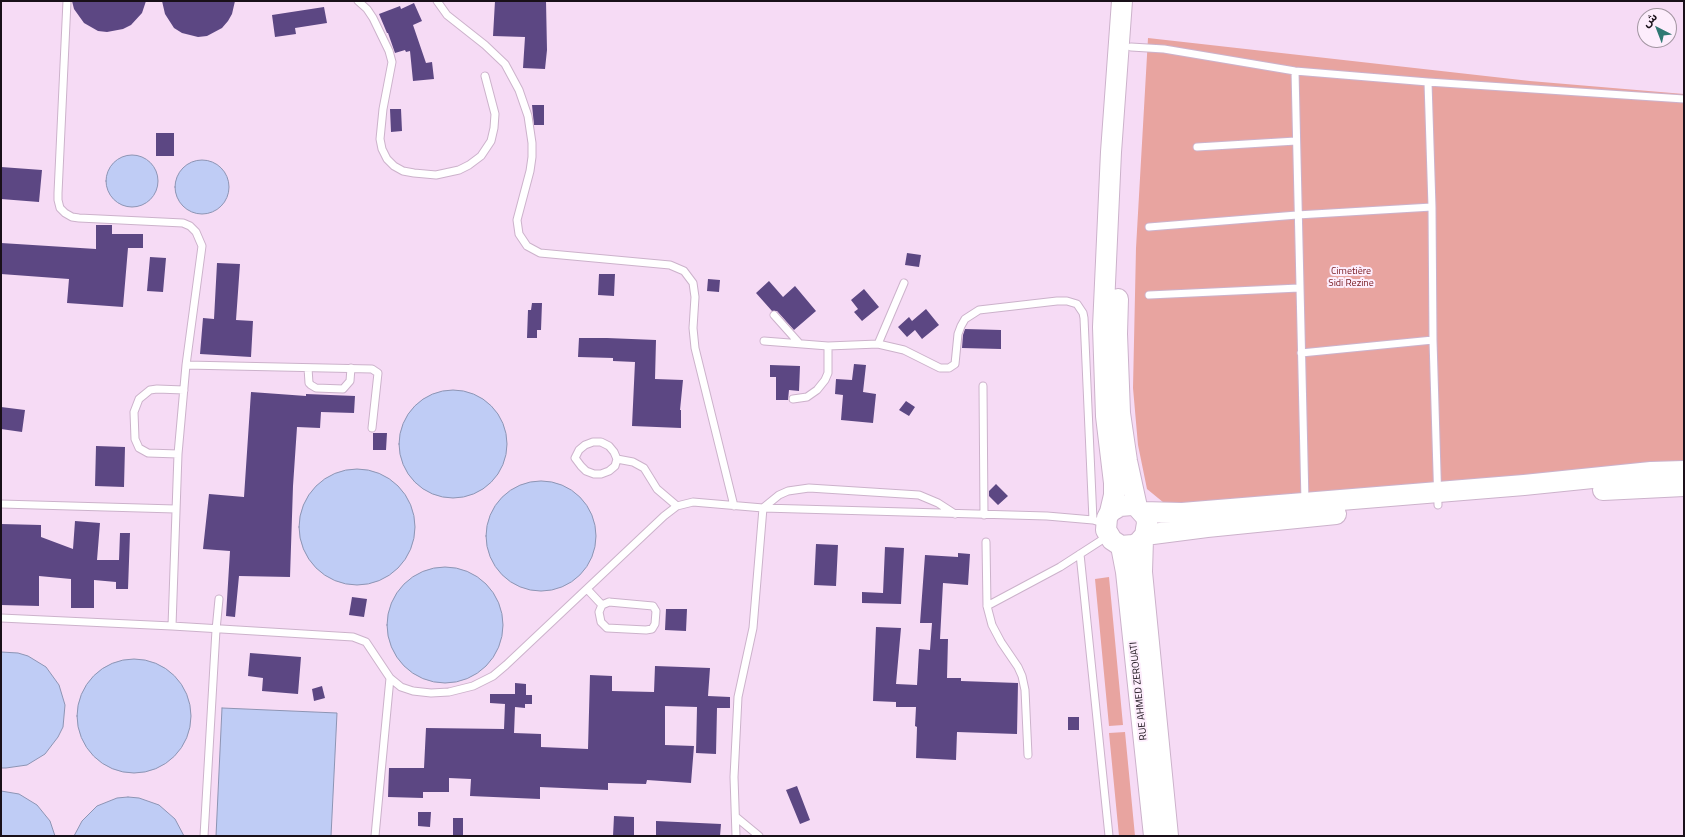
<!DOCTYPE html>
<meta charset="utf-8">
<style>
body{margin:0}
#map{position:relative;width:1685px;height:837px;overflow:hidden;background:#f6dbf5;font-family:"Titillium Web","Noto Sans Arabic",sans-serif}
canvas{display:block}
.frame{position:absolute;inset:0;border:2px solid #191019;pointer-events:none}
.north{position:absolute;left:1637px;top:8px;width:40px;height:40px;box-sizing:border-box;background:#fdedfc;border:1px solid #a295a1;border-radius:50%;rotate:318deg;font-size:11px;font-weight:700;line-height:16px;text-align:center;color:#191019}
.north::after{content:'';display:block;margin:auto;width:14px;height:18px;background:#307873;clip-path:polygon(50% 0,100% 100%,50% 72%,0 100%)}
</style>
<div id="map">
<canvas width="1685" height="837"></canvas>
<div class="frame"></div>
<div class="north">ش</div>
</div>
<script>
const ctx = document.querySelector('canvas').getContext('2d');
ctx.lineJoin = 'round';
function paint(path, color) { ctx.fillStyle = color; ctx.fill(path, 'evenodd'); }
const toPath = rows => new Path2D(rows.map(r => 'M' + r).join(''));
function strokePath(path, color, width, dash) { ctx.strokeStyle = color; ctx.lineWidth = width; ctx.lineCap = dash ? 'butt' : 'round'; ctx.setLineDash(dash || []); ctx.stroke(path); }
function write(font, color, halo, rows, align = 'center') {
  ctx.font = font + ' "Titillium Web",sans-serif'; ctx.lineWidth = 4; ctx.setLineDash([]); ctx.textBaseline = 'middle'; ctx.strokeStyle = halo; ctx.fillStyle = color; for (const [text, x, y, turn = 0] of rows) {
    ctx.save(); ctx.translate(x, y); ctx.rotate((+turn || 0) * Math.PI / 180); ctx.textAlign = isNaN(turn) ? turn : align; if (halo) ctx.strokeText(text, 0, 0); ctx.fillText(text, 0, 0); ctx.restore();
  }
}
paint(toPath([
 [1148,38,1530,81,1684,94,1684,468,1169,507,1147,489,1138,445,1133,388,1136,248],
 [1109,577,1123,725,1109,726,1095,579],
 [1125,732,1135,836,1119,836,1109,733]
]), '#e8a4a0');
const water = toPath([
 '106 181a26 26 0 1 1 52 0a26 26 0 1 1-52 0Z',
 '175 187a27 27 0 1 1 54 0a27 27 0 1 1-54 0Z',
 '399 444a54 54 0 1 1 108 0a54 54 0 1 1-108 0Z',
 '299 527a58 58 0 1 1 116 0a58 58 0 1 1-116 0Z',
 '486 536a55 55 0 1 1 110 0a55 55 0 1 1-110 0Z',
 '387 625a58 58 0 1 1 116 0a58 58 0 1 1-116 0Z',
 [1,652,18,653,28,656,46,667,59,685,65,705,63,727,58,737,45,754,27,765,6,768,1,768,1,652],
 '77 716a57 57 0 1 1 114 0a57 57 0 1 1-114 0Z',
 [222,708,337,713,331,836,216,836,222,708],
 [1,791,19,794,37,805,50,821,55,836,1,836,1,791],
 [128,797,139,798,159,805,175,819,184,836,74,836,82,821,97,806,117,798,128,797]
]);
paint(water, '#bfccf5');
strokePath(water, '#8d94b3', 1);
paint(toPath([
 [72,1,146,1,142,13,131,25,123,29,107,32,98,31,84,23,74,9],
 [162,1,235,1,232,14,228,21,222,28,207,36,198,37,182,33,174,28,165,14],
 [495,1,546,1,547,50,545,69,523,68,525,37,493,36],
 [414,3,422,21,413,25,426,63,432,62,434,79,413,81,410,51,406,52,405,50,395,53,388,33,387,33,379,14,400,6,401,9],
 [324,7,327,23,295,28,296,34,275,37,272,15],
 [532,105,544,105,544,125,534,125],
 [390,109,401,109,402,131,391,132],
 [156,133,174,133,174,156,156,156],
 [1,167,42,170,39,202,1,199],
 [96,225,112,225,112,234,143,234,143,248,128,248,123,307,67,303,69,279,1,274,1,243,96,249],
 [907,253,921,255,919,267,905,265],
 [150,257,166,258,163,292,147,291],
 [217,263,240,264,236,320,253,321,251,357,200,354,203,318,214,319],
 [599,274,615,274,614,296,598,295],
 [708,279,720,280,719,292,707,291],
 [769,281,783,297,795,286,816,311,794,330,777,311,772,311,756,293],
 [864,289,879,307,862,321,854,312,858,309,851,300],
 [532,303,542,303,541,330,537,330,537,338,527,338,528,310,531,310],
 [926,309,939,325,922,339,915,330,907,337,898,327,909,317,912,321],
 [965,329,1001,330,1001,349,962,348,963,335],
 [579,338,607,338,656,340,655,379,683,380,680,410,681,410,681,428,632,426,635,362,613,361,613,358,578,357],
 [854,364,866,365,863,392,876,394,873,423,841,420,843,395,835,394,836,379,852,380],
 [770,365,800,366,799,391,789,390,788,400,776,400,776,377,770,377],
 [251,392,306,396,306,394,355,396,354,413,321,412,320,428,297,427,293,486,290,577,239,576,235,617,226,616,230,551,203,549,209,494,244,497],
 [906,401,915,407,909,416,899,410],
 [1,407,25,410,22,432,1,429],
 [373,433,387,433,386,450,373,450],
 [96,446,125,447,124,487,95,486],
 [996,484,1008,496,998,505,989,496,989,491],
 [75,521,100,523,97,560,119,560,120,533,130,533,128,589,116,589,116,582,94,580,94,608,71,608,71,579,39,576,39,606,1,605,1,524,41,525,41,537,73,549],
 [816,544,838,545,836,586,814,585],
 [885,547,904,548,901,604,862,603,862,592,883,593],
 [958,553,970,554,968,585,943,583,940,639,948,639,947,678,961,678,961,681,1018,683,1017,734,957,732,956,760,916,758,917,727,915,726,916,707,896,707,896,702,873,701,876,627,901,628,896,684,917,685,919,649,930,650,932,623,920,623,925,555,958,557],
 [352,597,367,599,364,617,349,615],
 [666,609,687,609,686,631,665,630],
 [250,653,301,657,298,694,262,691,263,678,248,676],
 [655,666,710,668,708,696,730,697,730,708,717,708,716,754,696,753,697,707,665,706,665,745,694,746,691,783,647,780,646,784,608,783,608,790,540,787,540,799,470,796,471,779,449,778,449,792,423,792,423,798,388,797,389,768,424,768,426,728,504,729,505,704,490,703,490,694,515,694,515,683,526,684,526,695,532,695,532,704,525,704,525,708,515,707,514,733,541,734,541,747,588,749,590,675,612,676,612,691,654,692],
 [322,686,325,698,314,701,312,689],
 [1068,717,1079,717,1079,730,1068,730],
 [797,786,810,820,800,824,786,790],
 [418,812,431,812,430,827,418,826],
 [614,816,634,817,634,836,613,836],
 [453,818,463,818,463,836,453,836],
 [656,821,721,824,720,836,656,836]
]), '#5c4783');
const lane = toPath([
 [67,1,58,193,58,200,60,208,65,213,72,217,79,218,183,223,190,226,196,232,202,246,186,365,178,454,172,626],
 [358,1,367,9,373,18,389,51,392,62,383,109,380,139,382,149,387,159,394,166,403,171,414,173,436,175,459,170,469,165,481,156,491,141,494,128,495,114,485,76],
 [437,1,447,15,485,45,505,64,519,90,528,116,532,143,532,157,530,171,517,220,519,234,527,246,540,253,670,265,684,271,693,283,695,297,693,328,695,348,734,506],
 [1131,47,1164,49,1295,71,1428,82,1684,99],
 [1295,71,1305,502],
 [1428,82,1432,207,1433,340,1438,505],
 [1197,147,1296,141],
 [1149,227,1297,215,1432,207],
 [1149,295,1299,288],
 [774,315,799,343],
 [764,341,828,346,878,344,904,350,940,368,949,368,955,364,958,334,961,326,965,319,979,310,1057,301,1067,301,1077,304,1083,313,1084,318,1093,520],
 [878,344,904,283],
 [1301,353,1433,340],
 [186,365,372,369,378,373,372,428],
 [308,368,309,383,311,385,316,388,343,389,350,381,351,368],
 [983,386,984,515],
 [793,399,807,397,817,390,825,380,828,373,828,346],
 [593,442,601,442,609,446,614,452,617,459,615,466,609,471,601,474,594,474,586,471,581,466,575,458,579,450,585,445,593,442],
 [178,454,148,453,139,448,135,439,134,412,139,399,150,390,157,389,184,390],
 [617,459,633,462,644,468,657,489,677,506],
 [1,504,175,509],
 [986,542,987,606,992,625,1001,642,1018,667,1022,676,1025,690,1028,755],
 [1080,554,1109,836],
 [587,589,602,605],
 [609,602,653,606,656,611,655,624,652,629,646,630,607,628,601,622,599,612,602,605,609,602],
 [987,606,1060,567,1108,536],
 [1,618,172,626,353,637,366,642,390,678,401,687,413,691,431,693,449,692,473,686,493,676,506,665,664,516,677,506,693,502,763,508,1047,516,1093,520,1106,524],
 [736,817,759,836],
 [204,836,216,630,219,599],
 [375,836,390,678],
 [736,836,734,777,738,697,753,628,763,508,779,495,788,491,809,488,919,495,938,503,955,514]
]);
const secondary = toPath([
 [1118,299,1117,334,1120,413,1127,461,1137,507],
 [1603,490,1684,486],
 [1110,512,1120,506,1132,505,1137,507,1146,517,1147,523,1145,535,1138,543,1133,545,1121,546,1112,540,1106,530,1107,518,1110,512,1114,495,1114,483,1106,416,1103,327,1111,152,1122,1],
 [1142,512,1182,513,1524,485,1651,472,1684,471],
 [1145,535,1207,527,1336,514],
 [1143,539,1142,572,1168,836],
 [1121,546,1126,572,1154,836]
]);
strokePath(lane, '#ccb2cb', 9);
strokePath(secondary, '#ccb2cb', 22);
strokePath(lane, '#fff', 7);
strokePath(secondary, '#fff', 20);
write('10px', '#76181f', '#fdedfc', [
 ["Cimetière",1351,272],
 ["Sidi Rezine",1351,284]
]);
write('10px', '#191019', '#fdedfc', [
 ["RUE AHMED ZEROUATI",1139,691,-96]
]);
</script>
